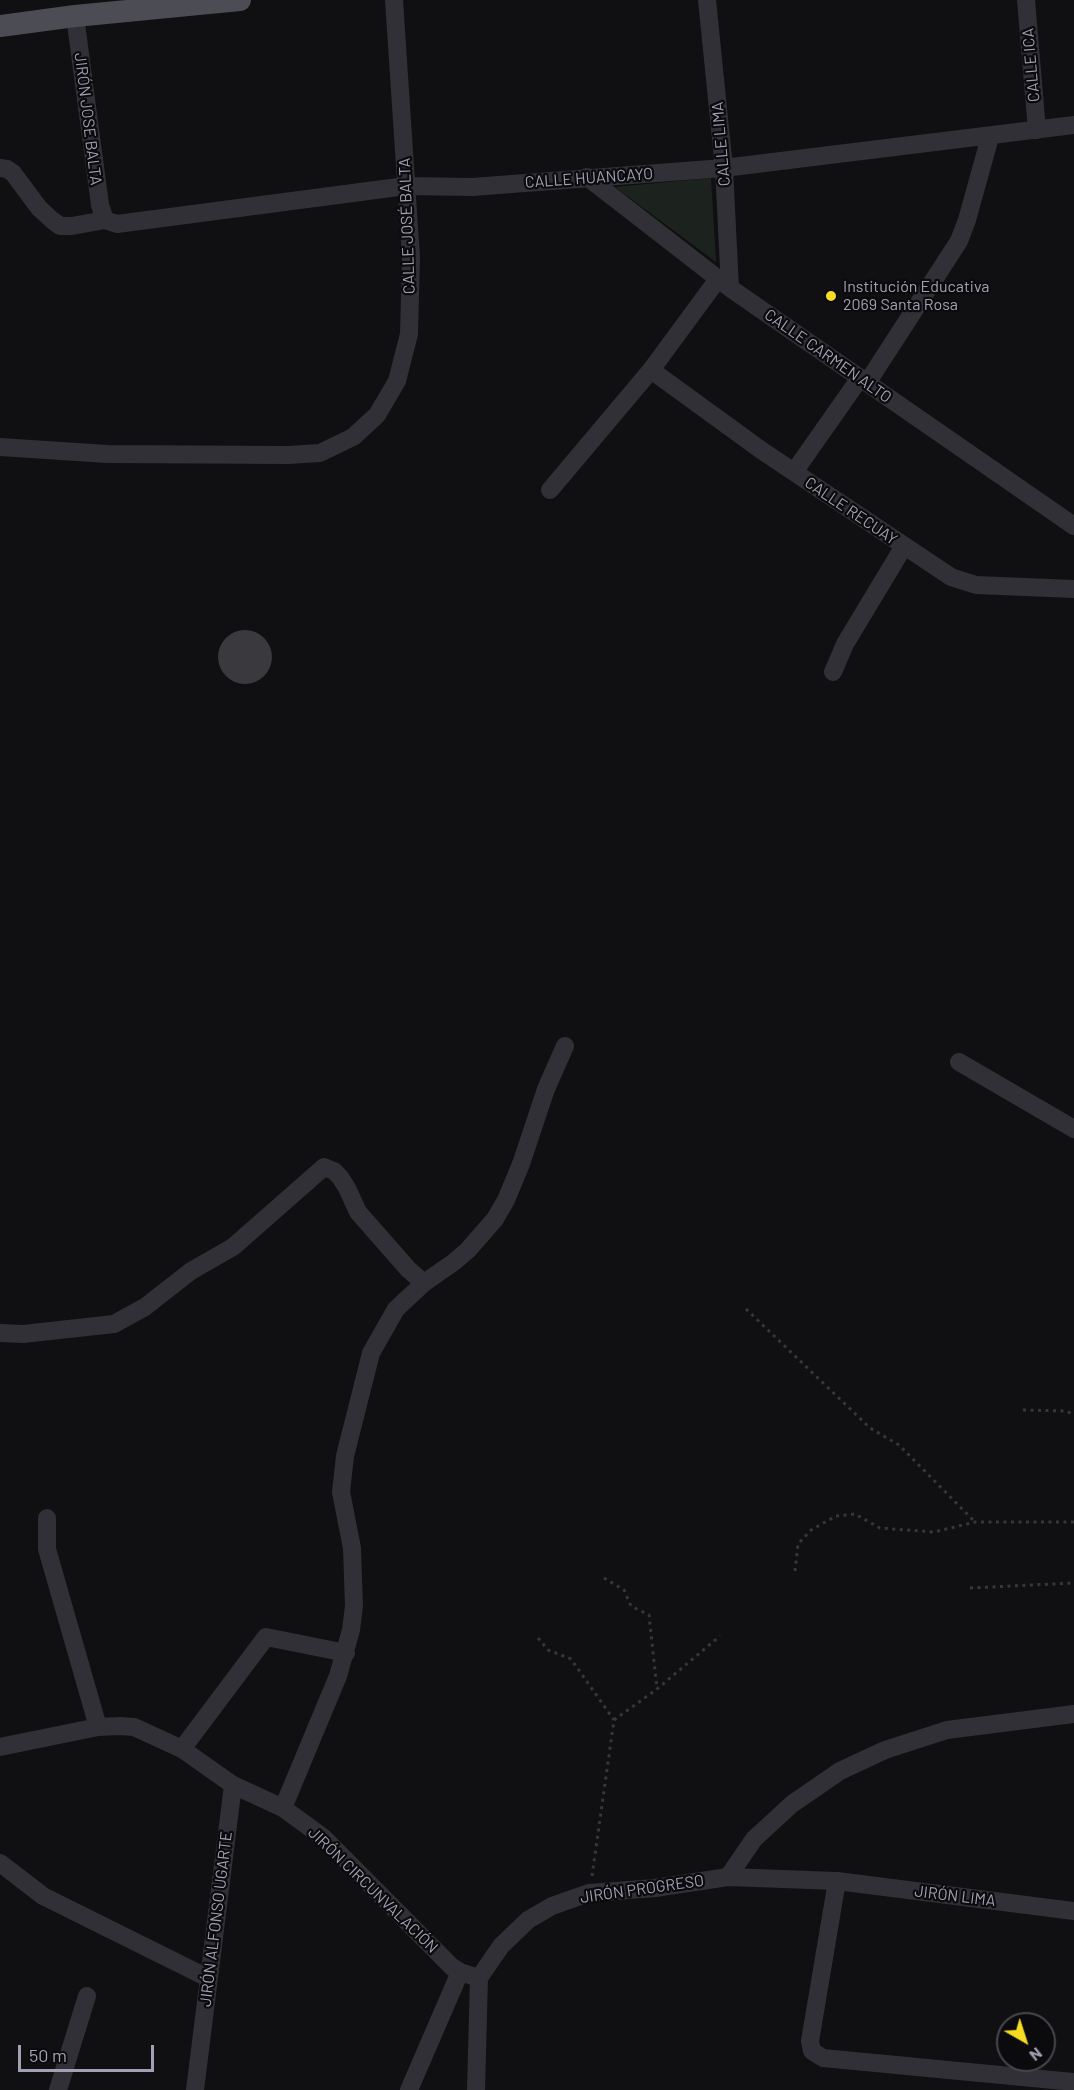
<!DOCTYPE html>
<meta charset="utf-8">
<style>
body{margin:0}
#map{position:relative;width:1074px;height:2090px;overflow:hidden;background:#100f11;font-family:Barlow,sans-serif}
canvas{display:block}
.north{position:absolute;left:996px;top:2012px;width:60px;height:60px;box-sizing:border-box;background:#0b0a0c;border:2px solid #47464e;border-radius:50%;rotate:141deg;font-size:16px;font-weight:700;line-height:24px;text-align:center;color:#a0a1b2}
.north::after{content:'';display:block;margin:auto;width:21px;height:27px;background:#f7dd21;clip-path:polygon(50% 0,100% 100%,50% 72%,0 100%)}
.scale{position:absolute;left:18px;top:2045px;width:136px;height:27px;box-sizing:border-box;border:3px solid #a0a1b2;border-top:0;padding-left:8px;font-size:18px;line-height:21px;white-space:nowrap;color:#a0a1b2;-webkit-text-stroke:4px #0b0a0c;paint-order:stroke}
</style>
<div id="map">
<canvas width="1074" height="2090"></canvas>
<div class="north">N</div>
<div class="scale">50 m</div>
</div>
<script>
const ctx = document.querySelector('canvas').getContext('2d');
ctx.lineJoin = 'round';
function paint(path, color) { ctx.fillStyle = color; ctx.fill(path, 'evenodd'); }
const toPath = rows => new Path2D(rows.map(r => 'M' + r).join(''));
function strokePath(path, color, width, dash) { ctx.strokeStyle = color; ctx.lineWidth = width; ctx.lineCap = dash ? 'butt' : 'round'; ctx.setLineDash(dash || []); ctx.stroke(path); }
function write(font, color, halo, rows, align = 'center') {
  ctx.font = font + ' Barlow,sans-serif'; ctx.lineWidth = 4.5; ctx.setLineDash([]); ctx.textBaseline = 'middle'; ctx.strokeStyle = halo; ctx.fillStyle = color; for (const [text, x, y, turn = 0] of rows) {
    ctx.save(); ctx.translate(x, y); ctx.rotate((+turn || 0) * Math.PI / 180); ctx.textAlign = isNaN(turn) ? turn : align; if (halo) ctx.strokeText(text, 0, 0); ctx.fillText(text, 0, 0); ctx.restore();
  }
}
paint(toPath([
 [711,178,716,262,615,187]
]), '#1c231e');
paint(toPath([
 '218 657a27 27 0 1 1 54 0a27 27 0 1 1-54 0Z'
]), '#3a393e');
strokePath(toPath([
 [746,1309,870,1428,899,1445,975,1522],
 [1023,1410,1066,1411,1074,1415],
 [795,1571,798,1544,811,1530,836,1516,855,1514,880,1528,934,1532,975,1522,1074,1522],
 [604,1578,624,1590,631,1606,649,1615,657,1689],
 [970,1588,1074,1583],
 [538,1638,548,1650,571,1659,614,1720],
 [592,1876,614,1720,657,1689,720,1636]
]), '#36373d', 3, [3, 4.5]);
strokePath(toPath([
 [707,0,724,168,730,288],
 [1026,0,1037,130],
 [75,16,100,205,105,220],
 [0,168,7,169,13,173,39,208,52,220,60,226,72,226,105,220,117,224,406,186,472,187,724,168,1074,125],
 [587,177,730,288,1074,526],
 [651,370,761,450,951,577,976,585,1074,589],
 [867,383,959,241,967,220,990,137],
 [0,447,107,454,288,455,320,453,353,437,377,415,397,381,409,334,411,257,394,0],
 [794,472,860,378],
 [550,490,651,370,718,279],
 [833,672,845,644,904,546],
 [959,1062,1074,1129],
 [0,1333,23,1334,114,1324,145,1307,191,1271,233,1247,324,1167,334,1171,340,1177,347,1188,358,1212,408,1269,424,1283],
 [47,1518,47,1549,98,1727],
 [0,1747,98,1727,120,1726,134,1727,182,1749,233,1785,283,1808,324,1838,452,1967,460,1972,479,1978],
 [182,1749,266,1637,346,1653],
 [283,1808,338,1676,351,1630,354,1606,352,1548,341,1492,345,1456,371,1353,396,1309,424,1283,454,1262,468,1250,495,1219,506,1200,521,1164,546,1089,565,1046],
 [0,1863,43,1896,208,1978],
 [728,1877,754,1839,792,1804,840,1771,885,1750,947,1730,1074,1714],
 [837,1881,810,2041,812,2051,823,2058,1074,2082],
 [479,1978,501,1946,528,1920,552,1906,589,1893,655,1888,728,1877,837,1881,1074,1911],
 [58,2090,87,1996],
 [195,2090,233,1785],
 [409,2090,460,1972],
 [476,2090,479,1978]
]), '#303036', 18);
strokePath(toPath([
 [0,26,75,16,240,0]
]), '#4c4c55', 22);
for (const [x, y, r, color] of [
 [831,296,6,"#f7dd21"]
]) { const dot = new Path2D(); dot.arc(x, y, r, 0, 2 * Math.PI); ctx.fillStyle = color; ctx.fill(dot); strokePath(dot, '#0b0a0c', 2); }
write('16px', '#a0a1b2', '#0b0a0c', [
 ["CALLE ICA",1031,65,-95],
 ["JIRÓN JOSE BALTA",88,119,83],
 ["CALLE LIMA",721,144,-95],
 ["CALLE HUANCAYO",589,178,-4],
 ["CALLE JOSÉ BALTA",407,226,-92],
 ["CALLE CARMEN ALTO",828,356,35],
 ["CALLE RECUAY",851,511,34],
 ["JIRÓN PROGRESO",642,1889,-8],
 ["JIRÓN CIRCUNVALACIÓN",373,1890,44],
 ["JIRÓN LIMA",955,1896,7],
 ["JIRÓN ALFONSO UGARTE",216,1919,-83]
]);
write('16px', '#a0a1b2', '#0b0a0c', [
 ["Institución Educativa",843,287],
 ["2069 Santa Rosa",843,305]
], 'left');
</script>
